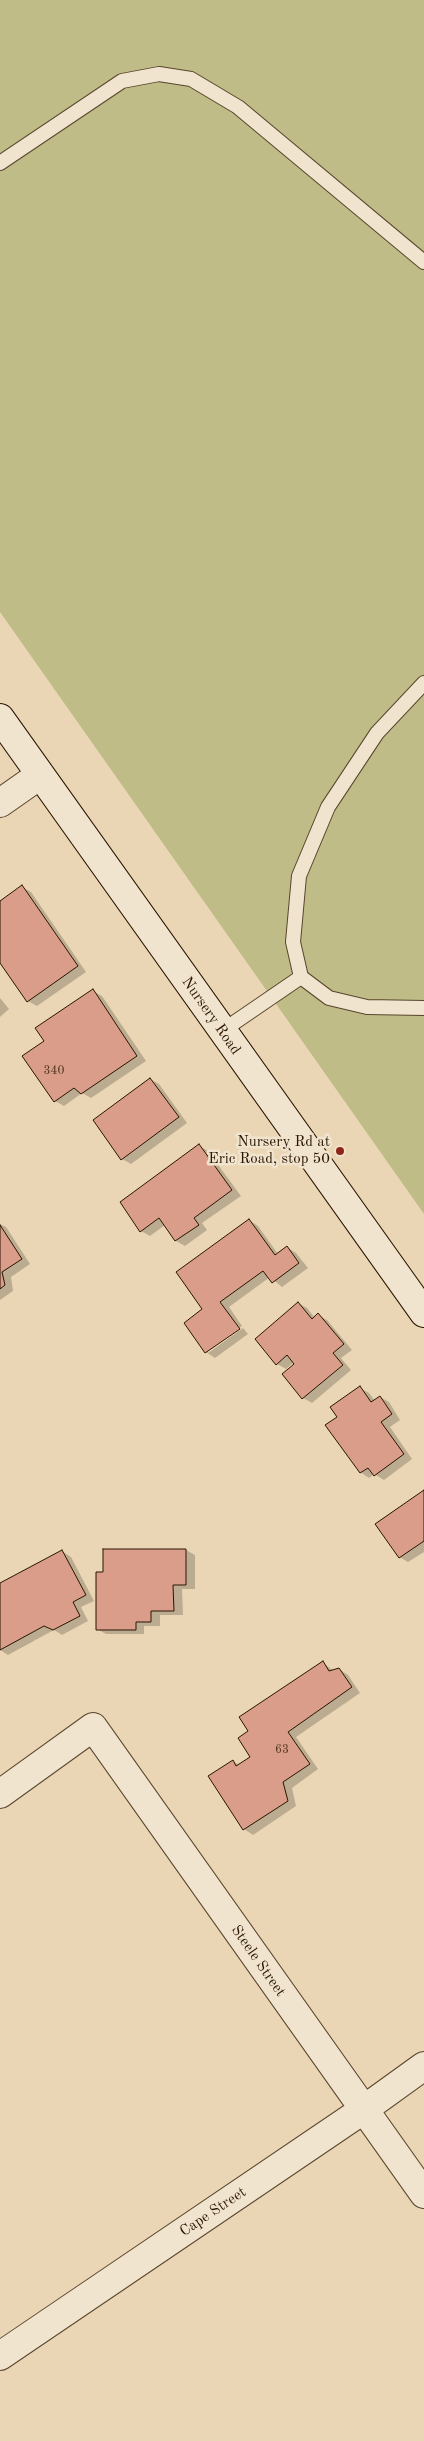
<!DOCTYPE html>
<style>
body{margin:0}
canvas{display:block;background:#ead6b4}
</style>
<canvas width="424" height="2441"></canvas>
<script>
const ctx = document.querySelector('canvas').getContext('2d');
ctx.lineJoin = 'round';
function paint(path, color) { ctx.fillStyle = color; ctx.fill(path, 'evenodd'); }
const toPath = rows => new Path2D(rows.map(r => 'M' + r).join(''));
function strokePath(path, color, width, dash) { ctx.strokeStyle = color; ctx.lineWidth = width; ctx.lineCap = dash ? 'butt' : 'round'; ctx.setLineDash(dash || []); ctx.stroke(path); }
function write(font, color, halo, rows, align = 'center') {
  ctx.font = font + ' "Old Standard TT",serif'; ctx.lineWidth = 5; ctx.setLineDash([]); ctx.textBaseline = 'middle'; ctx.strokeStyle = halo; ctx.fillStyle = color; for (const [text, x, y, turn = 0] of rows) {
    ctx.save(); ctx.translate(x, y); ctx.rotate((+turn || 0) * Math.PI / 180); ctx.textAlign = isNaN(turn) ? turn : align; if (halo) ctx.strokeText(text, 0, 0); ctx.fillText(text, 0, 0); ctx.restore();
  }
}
paint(toPath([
 [0,0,424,0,424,1214,0,612]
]), '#bfbc88');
paint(toPath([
 [22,887,31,892,86,972,37,1006,28,1001,0,961,0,902],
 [93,991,102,996,146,1061,91,1098,82,1093,64,1106,55,1101,46,1041],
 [0,998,9,1009,0,1017],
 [150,1079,159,1084,187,1123,131,1164,122,1159],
 [199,1146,208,1151,241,1196,202,1223,207,1230,185,1246,176,1241,165,1225,150,1236,141,1231],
 [249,1220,258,1226,278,1254,288,1248,296,1253,308,1268,282,1287,270,1277,229,1307,242,1326,208,1350,208,1353,243,1328,248,1334,215,1358,206,1352,185,1323,204,1310],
 [0,1224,6,1227,30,1264,11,1277,13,1291,0,1300],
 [298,1303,307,1308,315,1318,318,1315,327,1320,352,1350,341,1358,351,1370,312,1403,303,1398,294,1362,286,1369,277,1364],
 [360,1388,369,1393,375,1401,380,1397,389,1402,400,1420,390,1427,412,1459,384,1480,374,1474,369,1478,360,1472,339,1417],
 [424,1492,424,1552,408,1562,399,1557],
 [186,1550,195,1555,195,1589,182,1589,183,1615,160,1615,160,1626,144,1626,144,1634,106,1634,97,1629,104,1573],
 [62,1551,71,1557,94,1601,81,1607,88,1621,62,1635,54,1630,8,1655,0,1650,0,1584],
 [323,1663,334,1671,339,1669,348,1675,360,1693,296,1737,318,1769,292,1788,296,1806,253,1835,244,1829,210,1777,233,1761,239,1765,252,1757]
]), '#0003');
const building = toPath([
 [22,885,78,966,27,1002,0,963,0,901,22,885],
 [93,989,137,1056,81,1094,74,1088,54,1102,22,1056,44,1041,35,1028,93,989],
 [150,1078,179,1117,121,1160,93,1120,150,1078],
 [199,1144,232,1190,194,1218,199,1225,175,1241,159,1218,140,1232,120,1202,199,1144],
 [249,1219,275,1255,287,1246,299,1263,272,1283,263,1271,220,1302,240,1329,205,1353,184,1323,202,1309,176,1272,249,1219],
 [0,1225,22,1259,2,1272,5,1285,0,1289,0,1225],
 [298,1302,312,1319,318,1313,344,1344,333,1353,343,1365,302,1399,282,1374,294,1364,287,1355,276,1365,255,1339,298,1302],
 [360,1386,371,1402,380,1396,392,1414,381,1422,404,1454,374,1476,368,1468,360,1473,325,1425,337,1417,330,1407,360,1386],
 [424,1490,424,1541,399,1558,375,1524,424,1490],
 [103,1549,186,1549,186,1585,173,1585,174,1611,151,1611,151,1622,136,1622,136,1630,96,1630,96,1572,103,1572,103,1549],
 [62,1550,86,1595,73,1602,80,1616,53,1630,44,1626,0,1650,0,1583,62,1550],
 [323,1661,329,1671,339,1668,352,1687,288,1732,310,1764,283,1782,288,1801,243,1830,208,1776,233,1760,236,1766,250,1757,238,1738,248,1731,239,1717,323,1661]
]);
paint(building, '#d99d8a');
strokePath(building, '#291500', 1);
const lane = toPath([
 [0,163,122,81,159,74,191,79,238,107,424,262],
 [301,977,329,998,367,1007,424,1008],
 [222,1031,301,977,293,942,299,876,328,807,377,733,424,683]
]);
const street = toPath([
 [0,803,40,775],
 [0,1794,93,1727,424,2194],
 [0,2356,363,2110,424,2066]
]);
const secondary = toPath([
 [0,718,424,1313]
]);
strokePath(lane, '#59452d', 16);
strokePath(street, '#59452d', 30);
strokePath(secondary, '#291500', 30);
strokePath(lane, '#f1e4ce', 14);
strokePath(street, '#f1e4ce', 28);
strokePath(secondary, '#f1e4ce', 28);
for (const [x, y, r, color] of [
 [340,1151,5,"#8f2418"]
]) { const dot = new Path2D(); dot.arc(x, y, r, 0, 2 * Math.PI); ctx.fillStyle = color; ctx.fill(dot); strokePath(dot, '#f1e4ce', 2); }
write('12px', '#553722', null, [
 ["340",54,1071],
 ["63",282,1750]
]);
write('15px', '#291500', '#f1e4ce', [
 ["Nursery Road",211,1016,55],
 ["Steele Street",258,1961,55],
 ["Cape Street",213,2212,-34]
]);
write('15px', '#291500', '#f1e4ce', [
 ["Nursery Rd at",330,1142],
 ["Eric Road, stop 50",330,1159]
], 'right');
</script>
